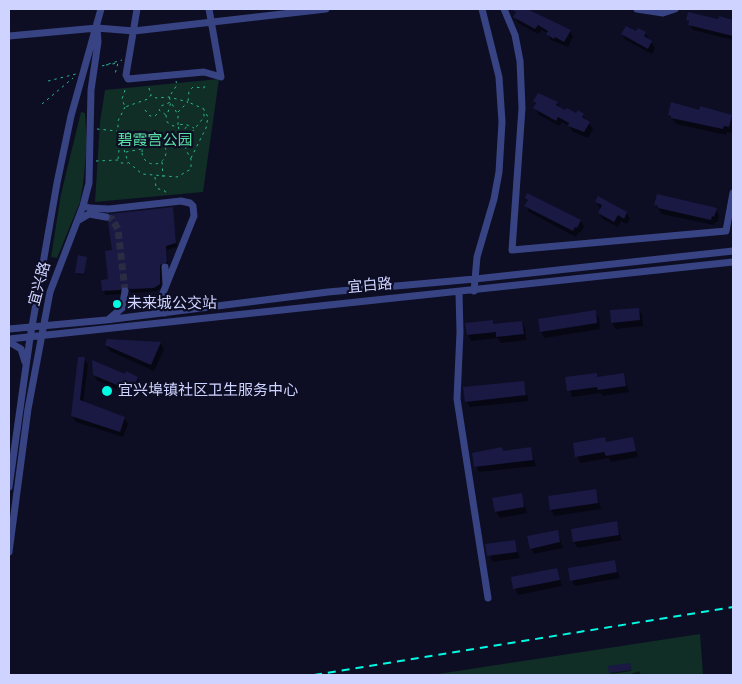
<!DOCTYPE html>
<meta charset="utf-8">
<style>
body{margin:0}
#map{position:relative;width:742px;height:684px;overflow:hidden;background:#0d0e23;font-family:Manrope,sans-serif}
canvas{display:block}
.frame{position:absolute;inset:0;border:10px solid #cfd3ff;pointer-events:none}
</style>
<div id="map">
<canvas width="742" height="684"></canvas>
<div class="frame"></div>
</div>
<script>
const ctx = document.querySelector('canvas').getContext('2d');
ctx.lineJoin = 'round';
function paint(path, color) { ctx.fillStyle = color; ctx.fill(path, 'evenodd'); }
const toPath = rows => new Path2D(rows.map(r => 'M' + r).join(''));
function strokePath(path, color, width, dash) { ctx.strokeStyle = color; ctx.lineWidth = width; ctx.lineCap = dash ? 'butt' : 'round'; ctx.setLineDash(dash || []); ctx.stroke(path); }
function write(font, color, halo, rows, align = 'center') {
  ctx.font = font + ' Manrope,"Noto Sans SC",sans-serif'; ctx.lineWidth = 4.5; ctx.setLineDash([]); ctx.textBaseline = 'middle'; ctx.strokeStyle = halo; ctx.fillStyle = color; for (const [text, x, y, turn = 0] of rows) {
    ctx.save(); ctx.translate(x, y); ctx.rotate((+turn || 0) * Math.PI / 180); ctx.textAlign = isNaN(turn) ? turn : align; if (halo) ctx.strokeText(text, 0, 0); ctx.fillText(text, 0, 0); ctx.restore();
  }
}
paint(toPath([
 [219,79,203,192,95,202,100,122,105,90],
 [81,112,85,113,87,145,83,185,80,202,57,258,51,257,61,194],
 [700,634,703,675,431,675]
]), '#102d26');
paint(toPath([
 [515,9,526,9,570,31,573,37,568,47,551,40,547,33,542,30,538,34,518,23,515,17],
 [689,13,733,22,733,40,693,30,687,19],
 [645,33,655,48,652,54,626,40,622,34],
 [534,101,557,102,560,108,577,115,583,115,593,129,588,138,573,132,569,126,562,122,559,126,538,114],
 [700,111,731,116,733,120,732,133,727,132,726,135,676,124,669,115],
 [526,198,581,221,584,227,580,233,579,232,576,237,529,212,526,206,528,201],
 [596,202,626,213,630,219,627,224,621,221,618,227,603,219,599,213,601,209],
 [655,204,716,210,719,216,718,222,715,222,714,225,662,214],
 [172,209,177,247,167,250,168,266,162,269,161,288,156,291,133,293,126,289,122,294,105,295,102,281,110,280,113,252],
 [86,258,84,275,77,274,77,272],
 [638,309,642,315,643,326,616,329,612,323,611,312],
 [595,312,599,318,600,329,544,338,541,332],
 [492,322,494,325,522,322,525,328,526,340,501,343,498,338,471,341,468,335],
 [160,343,164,349,154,371,110,351,106,345],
 [84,359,88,365,83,403,124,418,128,424,123,437,76,422,72,415],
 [596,374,598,378,624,374,629,392,603,396,601,393,572,397,567,378],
 [94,375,137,378,141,384,137,392,129,389,127,394,98,381],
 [523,382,529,401,470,407,466,401,464,388],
 [604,439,607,443,633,439,638,457,611,462,609,458,580,463,574,444],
 [530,448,536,466,479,472,476,466,504,453],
 [595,490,601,509,554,516,551,510],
 [521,494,527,513,500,518,496,512],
 [616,523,622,540,578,548,574,542],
 [557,531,563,548,534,554,531,548],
 [514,541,520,558,492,562,487,545],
 [614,561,620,578,575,586,571,580],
 [557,569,562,586,518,595,515,589],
 [631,666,631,671,611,674,609,667],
 [639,671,641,675,631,675,631,674]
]), '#0007');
paint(toPath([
 [510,9,527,9,571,30,564,42,555,37,554,39,546,34,548,31,538,25,535,29,513,17,516,12],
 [688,12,718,19,719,16,733,20,733,36,688,25,689,21,686,20],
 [626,26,636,31,638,28,646,32,644,36,652,41,648,49,621,34],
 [538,93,558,102,556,105,565,110,567,108,576,113,578,110,584,114,582,117,590,122,584,132,568,126,569,123,558,117,556,121,533,108,536,103,533,101],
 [671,102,699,110,700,106,732,115,729,127,724,126,723,129,671,118,671,116,668,115],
 [527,193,581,220,577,228,575,227,573,231,524,206,528,200,525,198],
 [657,194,717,208,714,217,712,216,711,220,658,208,658,206,654,205],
 [598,196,627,212,624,219,618,215,614,222,598,213,602,205,595,202],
 [173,207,176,243,166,246,167,262,160,265,160,284,154,288,130,289,124,286,120,290,102,291,101,280,108,279,105,251,112,250,108,222,111,218,110,214],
 [78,255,87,257,84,274,75,273],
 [639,308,640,320,611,323,610,310],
 [596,310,597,323,540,332,538,319],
 [493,320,493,324,522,321,524,334,496,337,496,332,467,335,465,323],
 [107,339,161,342,151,365,105,345],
 [78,357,85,357,80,400,125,417,120,432,71,416],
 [92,360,125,374,126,371,138,377,134,387,126,383,124,388,93,375],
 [597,373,597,377,624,373,626,386,598,390,597,387,567,391,565,377],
 [524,381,526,395,465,402,463,387],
 [605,437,606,442,633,437,636,451,606,456,604,452,575,457,573,443],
 [502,447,503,451,531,447,533,460,474,467,472,453],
 [596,489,598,503,550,510,548,496],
 [522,493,524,507,495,512,492,498],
 [617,521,619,535,573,542,571,529],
 [558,530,560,542,530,549,527,536],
 [515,540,517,552,487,556,485,544],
 [615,560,617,572,570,581,568,568],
 [557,568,560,580,513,589,511,577],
 [630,663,632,670,609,673,608,666]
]), '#191944');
strokePath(toPath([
 [106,217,112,219,118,229,125,291]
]), '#2a2c44', 7, [7, 3.5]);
strokePath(toPath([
 [106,65,118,63,115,74],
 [102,66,122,60],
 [48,81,76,74],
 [149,88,151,95],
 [125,90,122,99,125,107,148,99,151,95,156,98,169,97,188,102,178,112],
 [42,104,73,78],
 [125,107,118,121,118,131,128,162,142,174,177,177,191,169,191,159,186,150,185,141,204,117,204,109,188,102,189,91,193,87,204,88,205,82],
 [145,110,150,116,155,116,159,112],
 [166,115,167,122,173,126,178,125,178,115,171,102,161,106,159,110,166,115,168,112,171,102,169,97,177,85,176,81],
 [97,129,117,131],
 [181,134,187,126],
 '142 152a12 12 0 1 1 24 0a12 12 0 1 1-24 0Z',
 [185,140,180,135,178,125,185,124,194,128],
 [126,152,142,149],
 [191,158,206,128,208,117,204,110],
 [118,159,120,141],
 [96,161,118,160,121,163,128,163],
 [162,162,163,177],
 [155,177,156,188,165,191,167,196]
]), '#2cb693', 1, [2.5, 4]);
strokePath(toPath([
 [137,9,126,75,128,79,204,72,221,77,209,9],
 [504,9,515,35,520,61,521,84,522,108,512,250,726,231,733,193],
 [637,9,663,13,675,9],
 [9,36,97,28,134,31,326,9],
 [83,206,90,208,109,209,181,201,190,203,193,206,194,216,163,293,165,313],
 [79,220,89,214,106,217],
 [165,267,166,284],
 [474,291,477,257,494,199,499,172,502,122,499,77,482,9],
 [459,292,460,332,457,399,488,598],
 [109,319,122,308,125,291],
 [9,329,106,320,328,292,475,279,733,251],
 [9,339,733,262],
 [9,342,21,349,25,362],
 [9,487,30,338,57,183,71,116,101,9],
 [9,552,28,409,50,292,83,206,89,183,91,90,98,42,97,28]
]), '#384383', 7);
strokePath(toPath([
 [314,675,733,607]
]), '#00fae2', 2, [8, 6]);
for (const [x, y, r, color] of [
 [117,304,5,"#00fae2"],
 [107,391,6,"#00fae2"]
]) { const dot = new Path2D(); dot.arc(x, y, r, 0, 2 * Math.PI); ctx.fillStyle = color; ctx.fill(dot); strokePath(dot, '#0d0e23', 2); }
write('15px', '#59e1a5', '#0d0e23', [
 ["碧霞宫公园",155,141]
]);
write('15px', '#cfd3ff', '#0d0e23', [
 ["宜兴路",40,284,-75],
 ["宜白路",370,286,-5]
]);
write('15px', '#cfd3ff', '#0d0e23', [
 ["未来城公交站",127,304],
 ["宜兴埠镇社区卫生服务中心",118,391]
], 'left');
</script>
